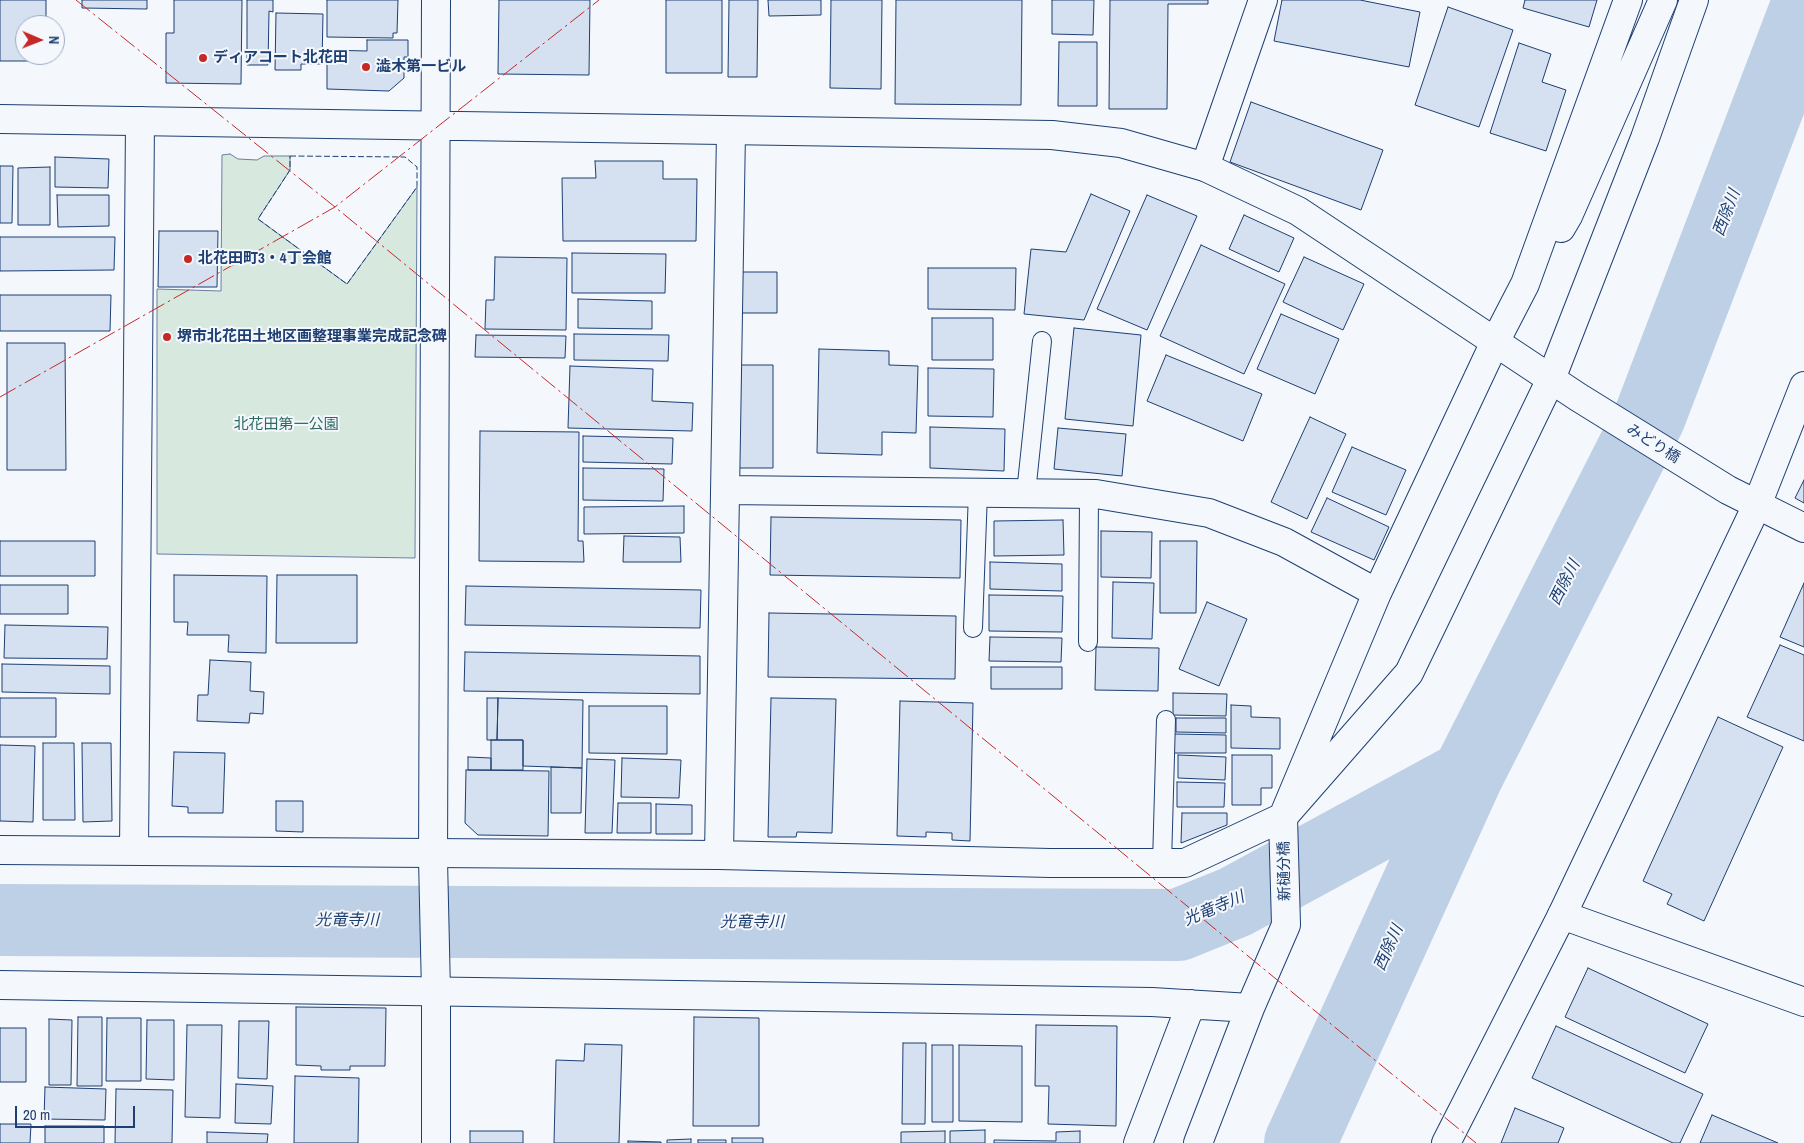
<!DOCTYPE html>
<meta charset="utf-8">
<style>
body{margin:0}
#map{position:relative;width:1804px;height:1143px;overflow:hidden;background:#f4f7fb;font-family:"Archivo Narrow",sans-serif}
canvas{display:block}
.north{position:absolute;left:15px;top:15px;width:50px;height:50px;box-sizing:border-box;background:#f4f7fb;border:1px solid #9eadc5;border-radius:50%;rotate:91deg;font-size:14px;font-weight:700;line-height:20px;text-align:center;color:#1d3f73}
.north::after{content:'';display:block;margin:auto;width:18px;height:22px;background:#c62828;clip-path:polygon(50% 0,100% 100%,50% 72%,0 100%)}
.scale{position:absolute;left:15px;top:1106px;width:120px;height:22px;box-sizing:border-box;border:2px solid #1d3f73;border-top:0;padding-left:6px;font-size:15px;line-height:18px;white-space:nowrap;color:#1d3f73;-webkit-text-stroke:4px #f4f7fb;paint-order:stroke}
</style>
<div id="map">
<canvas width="1804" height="1143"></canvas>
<div class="north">N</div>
<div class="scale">20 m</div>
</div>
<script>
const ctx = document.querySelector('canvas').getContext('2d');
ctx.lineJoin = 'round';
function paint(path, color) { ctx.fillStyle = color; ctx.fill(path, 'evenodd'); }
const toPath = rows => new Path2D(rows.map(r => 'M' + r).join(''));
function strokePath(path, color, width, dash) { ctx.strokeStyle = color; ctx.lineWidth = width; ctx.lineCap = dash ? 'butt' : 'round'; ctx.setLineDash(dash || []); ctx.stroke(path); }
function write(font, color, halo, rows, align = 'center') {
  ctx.font = font + ' "Archivo Narrow","Noto Sans JP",sans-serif'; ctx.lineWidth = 4; ctx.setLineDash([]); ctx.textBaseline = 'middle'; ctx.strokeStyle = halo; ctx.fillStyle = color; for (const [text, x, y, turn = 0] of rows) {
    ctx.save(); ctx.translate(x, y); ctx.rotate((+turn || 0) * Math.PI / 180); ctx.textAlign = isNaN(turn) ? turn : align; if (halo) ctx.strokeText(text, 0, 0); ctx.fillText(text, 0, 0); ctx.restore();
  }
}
const green = toPath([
 [230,154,238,159,257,160,264,156,290,156,290,170,258,219,347,284,417,187,415,558,157,554,157,289,221,291,222,155,230,154]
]);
paint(green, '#d7e8df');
strokePath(green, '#687fa3', 1);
strokePath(toPath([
 [0,920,1178,925,1235,902,1467,776],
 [1300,1143,1467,776,1650,416,1804,13]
]), '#bed0e5', 72);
const building = toPath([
 [0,0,46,0,46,25,25,25,25,55,46,55,46,61,0,61,0,0],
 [82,0,147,0,147,9,82,8,82,0],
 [174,0,242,0,241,84,166,83,166,33,174,33,174,0],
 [247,0,273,0,273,12,269,11,268,65,247,65,247,0],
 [327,0,398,0,397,33,393,33,393,38,327,37,327,0],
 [499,0,590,0,589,75,498,74,499,0],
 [666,0,722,0,722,73,666,73,666,0],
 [729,0,758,0,757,77,728,77,729,0],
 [768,0,821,0,821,15,769,16,768,0],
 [831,0,882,0,881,89,830,88,831,0],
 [896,0,1022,0,1021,105,895,104,896,0],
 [1052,0,1094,0,1093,35,1052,34,1052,0],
 [1110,0,1208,0,1208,4,1168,4,1167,109,1109,109,1110,0],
 [1282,0,1360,0,1420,12,1409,67,1274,41,1282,0],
 [1525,0,1597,0,1589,27,1523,8,1525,0],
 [1448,7,1513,30,1479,127,1415,105,1448,7],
 [276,13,323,14,322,64,301,64,301,70,275,70,276,13],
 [367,40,408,40,408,57,404,57,404,78,389,91,327,89,327,50,367,51,367,40],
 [1059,42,1097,42,1097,106,1058,106,1059,42],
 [1519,43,1551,54,1542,82,1566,90,1546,151,1490,133,1519,43],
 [1251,102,1383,150,1361,210,1230,162,1251,102],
 [55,157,109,159,108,188,55,187,55,157],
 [595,161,663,161,663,179,697,179,696,241,563,241,562,178,596,178,595,161],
 [0,166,13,166,12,223,0,223,0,166],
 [50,167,50,225,18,225,18,168,50,167],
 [1091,194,1130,211,1084,320,1024,314,1031,249,1066,252,1091,194],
 [57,195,109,195,109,226,58,227,57,195],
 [1147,195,1197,216,1147,330,1097,309,1147,195],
 [1244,215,1294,238,1279,272,1229,249,1244,215],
 [159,231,218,231,217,287,158,287,159,231],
 [0,237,115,237,114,270,0,271,0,237],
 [1201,245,1285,284,1244,374,1160,336,1201,245],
 [572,253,666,254,665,293,572,293,572,253],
 [495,257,567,258,566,330,485,329,486,300,494,300,495,257],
 [1304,257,1364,284,1343,330,1283,302,1304,257],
 [928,268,1016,268,1015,310,928,309,928,268],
 [740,272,777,272,777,313,740,313,740,272],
 [0,295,111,295,110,331,0,331,0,295],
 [578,299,652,301,652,329,578,328,578,299],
 [1281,314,1339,339,1315,394,1257,369,1281,314],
 [932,318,993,318,993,360,932,360,932,318],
 [1074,328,1141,335,1133,426,1065,419,1074,328],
 [574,334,669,335,668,361,574,360,574,334],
 [476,335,566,336,565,358,475,357,476,335],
 [7,343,65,343,66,470,7,470,7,343],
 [819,349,889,351,889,365,918,366,916,433,882,432,882,455,817,453,819,349],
 [1166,355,1262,394,1243,441,1147,401,1166,355],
 [737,365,773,365,773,468,737,468,737,365],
 [570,366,653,369,652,401,693,403,692,431,568,428,570,366],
 [928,368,994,369,993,417,928,416,928,368],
 [1310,417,1346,434,1307,519,1271,502,1310,417],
 [930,427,1005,429,1004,471,930,468,930,427],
 [1058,428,1126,434,1122,476,1054,469,1058,428],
 [480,431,579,432,578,541,583,541,584,562,479,561,480,431],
 [583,436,673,438,672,464,583,462,583,436],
 [1352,447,1406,470,1386,515,1332,492,1352,447],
 [583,468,664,469,663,501,583,500,583,468],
 [1804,480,1804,503,1795,498,1804,480],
 [1327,498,1389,527,1374,560,1311,532,1327,498],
 [684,506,684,533,584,534,584,507,684,506],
 [771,517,961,520,960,578,770,575,771,517],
 [1063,520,1064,555,994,556,994,521,1063,520],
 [1101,531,1152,532,1151,578,1101,577,1101,531],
 [624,536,680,537,681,562,623,562,624,536],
 [0,541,95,541,95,576,0,576,0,541],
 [1160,541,1197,541,1196,613,1160,613,1160,541],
 [990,562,1062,564,1062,591,990,589,990,562],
 [174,575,267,576,266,653,228,652,229,635,187,635,188,622,174,622,174,575],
 [277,575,357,575,357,643,276,643,277,575],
 [1113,582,1154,583,1152,639,1112,638,1113,582],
 [1804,583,1804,647,1780,637,1804,583],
 [0,585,68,585,68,614,0,614,0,585],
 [466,586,701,590,700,628,465,625,466,586],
 [989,595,1063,596,1062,632,989,631,989,595],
 [1207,602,1247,619,1219,686,1179,669,1207,602],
 [769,613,956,616,955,679,768,677,769,613],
 [5,625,108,627,107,659,4,658,5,625],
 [990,637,1062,638,1061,662,989,661,990,637],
 [1780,645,1804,655,1804,741,1747,717,1780,645],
 [1096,647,1159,648,1158,691,1095,690,1096,647],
 [465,652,700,656,700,694,464,691,465,652],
 [210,660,251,662,250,691,264,692,263,714,250,713,249,723,197,721,198,695,208,695,210,660],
 [2,664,110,666,110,694,2,692,2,664],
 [991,667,1062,667,1062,689,991,689,991,667],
 [1173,693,1227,694,1226,716,1173,715,1173,693],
 [0,698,56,698,56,737,0,737,0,698],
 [487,698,498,698,497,740,487,740,487,698],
 [498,698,583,700,582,768,523,766,523,740,497,740,498,698],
 [771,698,836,699,832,833,797,832,796,837,768,837,771,698],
 [900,701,973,703,970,841,952,840,952,833,926,832,926,837,897,836,900,701],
 [1231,705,1251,706,1251,717,1280,718,1280,749,1231,748,1231,705],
 [589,706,667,706,667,754,589,753,589,706],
 [1718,717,1783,747,1704,921,1667,904,1672,894,1643,881,1718,717],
 [1176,718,1226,718,1226,733,1176,732,1176,718],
 [1174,734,1226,735,1226,753,1174,753,1174,734],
 [491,740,523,740,523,770,491,770,491,740],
 [43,743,74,743,75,820,43,820,43,743],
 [82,743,111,743,112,821,83,822,82,743],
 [0,745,35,746,33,822,0,821,0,745],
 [174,752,225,753,223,813,188,813,188,807,172,806,174,752],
 [1178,755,1226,757,1225,780,1178,778,1178,755],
 [1232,755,1272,755,1272,788,1261,788,1261,805,1232,805,1232,755],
 [468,757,491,758,491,770,468,770,468,757],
 [622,758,681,760,679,798,621,797,622,758],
 [587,759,615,760,612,833,585,833,587,759],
 [551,767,582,768,581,813,551,813,551,767],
 [466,770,549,771,548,836,478,835,465,823,466,770],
 [1177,782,1225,783,1224,807,1177,807,1177,782],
 [276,801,303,801,303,832,276,831,276,801],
 [618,803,651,803,651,833,617,833,618,803],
 [656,804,692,805,692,834,656,834,656,804],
 [1182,813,1227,813,1227,825,1181,843,1182,813],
 [1588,968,1708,1024,1685,1073,1565,1017,1588,968],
 [296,1007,386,1008,385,1066,350,1066,350,1070,321,1070,321,1066,296,1065,296,1007],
 [78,1017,102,1017,102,1086,77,1086,78,1017],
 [694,1017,759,1018,759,1126,693,1126,694,1017],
 [107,1018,141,1018,141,1081,106,1081,107,1018],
 [49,1019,72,1020,71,1085,49,1085,49,1019],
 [147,1020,174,1020,174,1080,146,1079,147,1020],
 [239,1021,269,1021,267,1079,238,1078,239,1021],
 [187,1025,222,1025,220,1118,185,1117,187,1025],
 [1036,1025,1117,1026,1116,1126,1048,1124,1049,1086,1035,1086,1036,1025],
 [1556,1026,1703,1094,1680,1143,1673,1143,1532,1078,1556,1026],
 [0,1028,26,1028,26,1082,0,1082,0,1028],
 [903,1043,926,1043,925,1124,902,1124,903,1043],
 [585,1044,622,1045,619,1143,554,1143,556,1060,584,1061,585,1044],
 [932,1045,953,1045,953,1122,932,1122,932,1045],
 [959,1045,1022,1046,1022,1122,959,1121,959,1045],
 [295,1076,359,1078,358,1143,294,1143,295,1076],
 [236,1084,273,1086,271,1124,235,1123,236,1084],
 [45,1087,106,1089,105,1120,44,1119,45,1087],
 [116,1089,173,1090,172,1143,115,1143,116,1089],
 [1515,1108,1564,1128,1558,1143,1501,1143,1515,1108],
 [1712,1115,1778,1143,1700,1143,1712,1115],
 [0,1124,31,1124,30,1143,0,1143,0,1124],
 [45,1126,104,1126,104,1143,45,1143,45,1126],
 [985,1130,985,1143,950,1143,950,1131,985,1130],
 [470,1131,523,1131,523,1143,470,1143,470,1131],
 [945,1131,945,1143,901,1143,901,1132,945,1131],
 [1080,1131,1080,1143,994,1143,994,1140,1056,1141,1056,1132,1080,1131],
 [207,1132,268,1134,267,1143,207,1143,207,1132],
 [732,1138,763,1138,763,1143,732,1143,732,1138],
 [691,1139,691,1143,667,1143,667,1140,691,1139],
 [698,1140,726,1140,726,1143,698,1143,698,1140],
 [628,1141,661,1142,661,1143,628,1143,628,1141]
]);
paint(building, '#d5e0f0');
strokePath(building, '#1d3f73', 1);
const service = toPath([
 [1026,493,1042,341],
 [973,628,978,492],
 [1088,642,1089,494],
 [1162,863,1166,720]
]);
const minor = toPath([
 [1205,167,1263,0],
 [1561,228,1568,216,1663,0],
 [725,490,1096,494,1209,513,1284,542,1377,593],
 [0,850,719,855,1050,863,1185,863,1283,817,1409,673,1551,379],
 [134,851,140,121],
 [719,855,731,131],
 [1562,915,1804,1002],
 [0,985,1152,1002,1250,1008],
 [1138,1143,1191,1004],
 [1198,1143,1250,1008,1286,925,1283,817,1377,593,1495,342,1525,284,1628,0]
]);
const tertiary = toPath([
 [0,119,1052,135,1121,143,1205,167,1298,211,1578,397,1728,490,1804,528],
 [1551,379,1645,138,1694,0],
 [436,1143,436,992,433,859,436,0],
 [1446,1143,1562,915,1757,505,1804,386]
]);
strokePath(service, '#1d3f73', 20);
strokePath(minor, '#1d3f73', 30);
strokePath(tertiary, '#1d3f73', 30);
strokePath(service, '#f4f7fb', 18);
strokePath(minor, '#f4f7fb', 28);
strokePath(tertiary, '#f4f7fb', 28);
strokePath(toPath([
 [290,156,405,157,417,167,417,187,347,284,258,219,290,170,290,156]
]), '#1d3f73', 1, [6, 2.5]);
strokePath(toPath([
 [76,0,335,207,1476,1143],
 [0,397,335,207,599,0]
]), '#c62828', 1, [18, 4, 2.5, 4]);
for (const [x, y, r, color] of [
 [203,58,5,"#c62828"],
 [366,67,5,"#c62828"],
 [188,259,5,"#c62828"],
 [167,337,5,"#c62828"]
]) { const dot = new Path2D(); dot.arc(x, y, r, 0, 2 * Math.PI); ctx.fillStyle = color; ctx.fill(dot); strokePath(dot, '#f4f7fb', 2); }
write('bold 15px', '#1d3f73', '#f4f7fb', [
 ["ディアコート北花田",213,58],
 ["澁木第一ビル",376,67],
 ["北花田町3・4丁会館",198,259],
 ["堺市北花田土地区画整理事業完成記念碑",177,337]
], 'left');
write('15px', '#2c6c60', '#f4f7fb', [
 ["北花田第一公園",286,425]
]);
write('15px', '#1d3f73', '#f4f7fb', [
 ["みどり橋",1653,444,32],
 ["新樋分橋",1285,871,-91]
]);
write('italic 16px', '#1d3f73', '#f4f7fb', [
 ["西除川",1727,213,-69],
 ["西除川",1565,583,-63],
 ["光竜寺川",1214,909,-23],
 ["光竜寺川",347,921],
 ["光竜寺川",752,923],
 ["西除川",1389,948,-66]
]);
</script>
